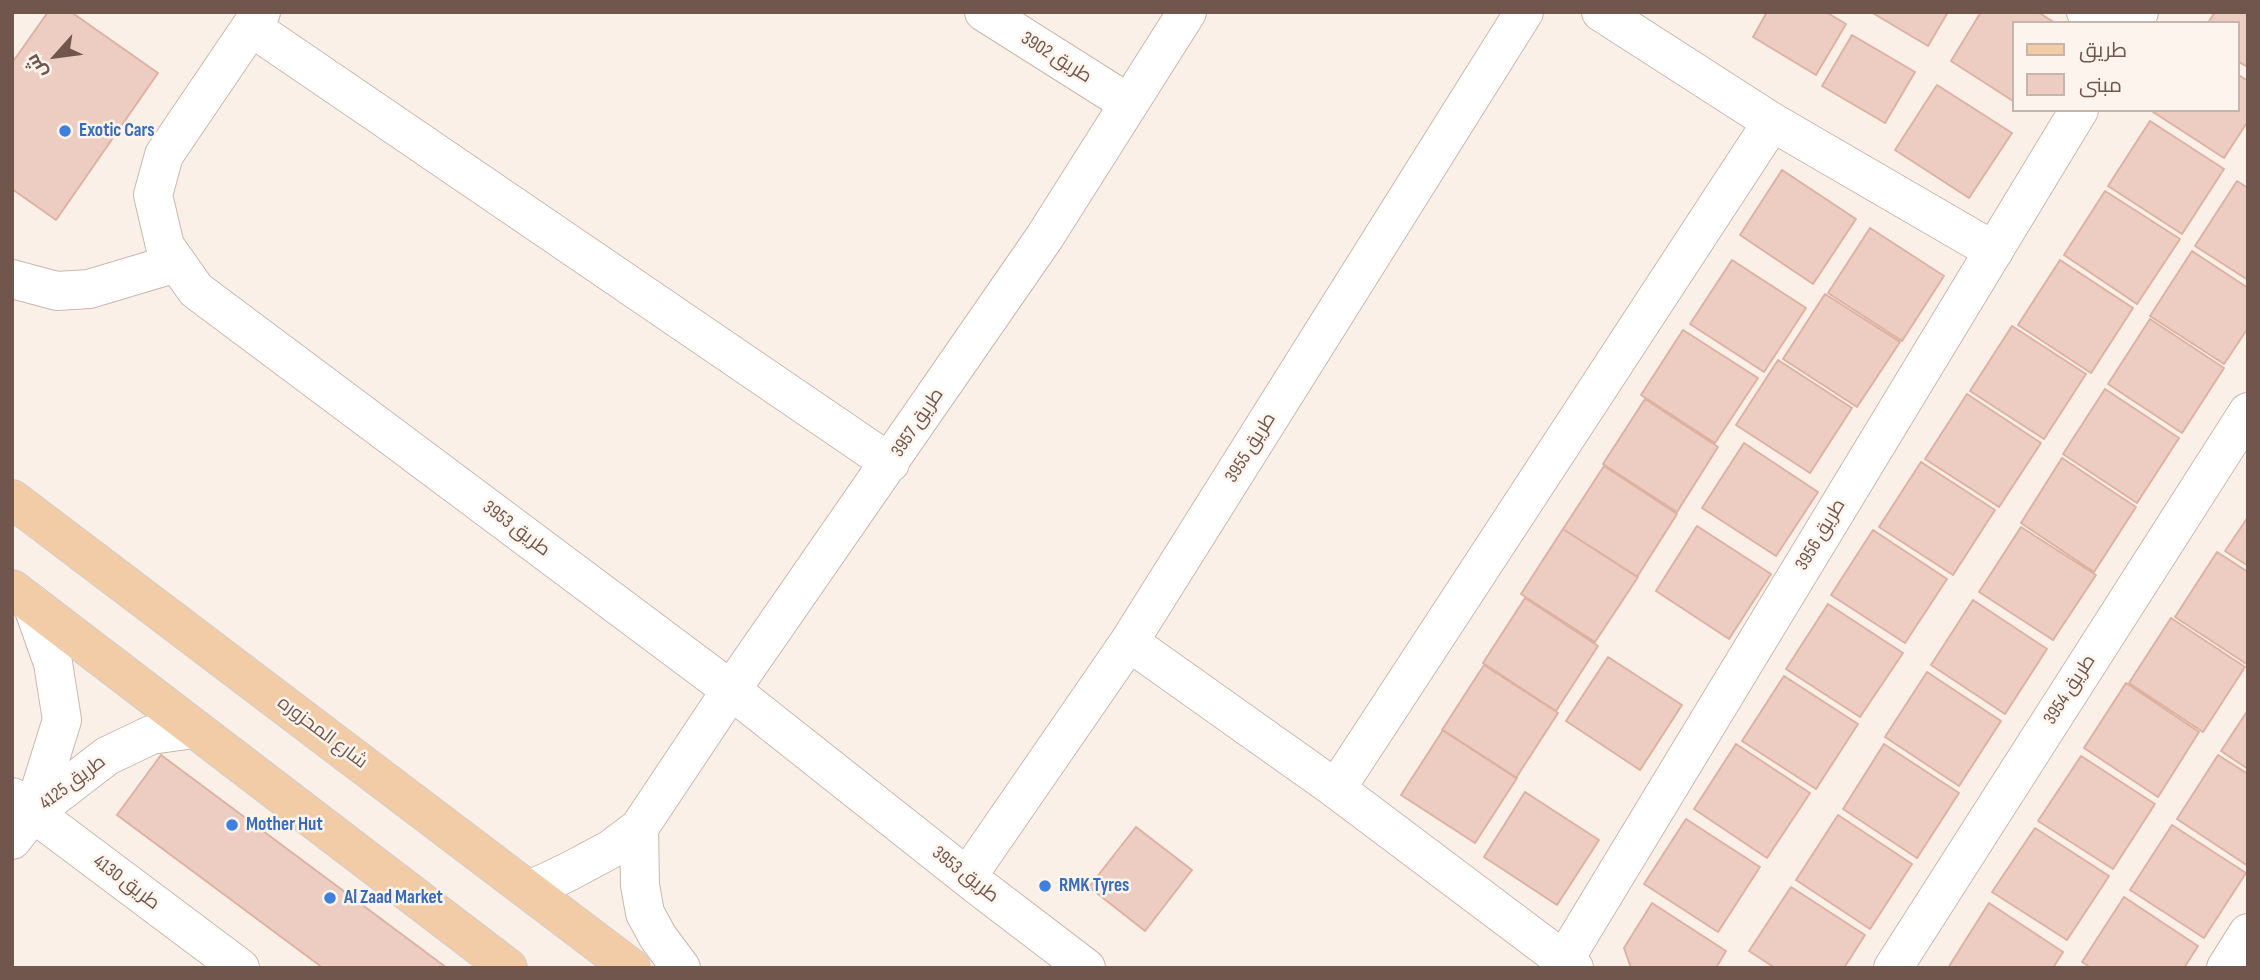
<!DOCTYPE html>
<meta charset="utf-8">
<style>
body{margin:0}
#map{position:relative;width:2260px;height:980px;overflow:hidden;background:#faf0e7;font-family:"Sofia Sans Condensed",Cairo,sans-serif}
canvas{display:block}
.frame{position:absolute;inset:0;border:14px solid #71564e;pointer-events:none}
.legend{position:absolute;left:2012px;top:21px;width:228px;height:91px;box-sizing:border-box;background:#fdf5ed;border:2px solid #c5b5ad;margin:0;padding:9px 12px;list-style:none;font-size:21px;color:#71564e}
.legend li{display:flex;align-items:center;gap:14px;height:35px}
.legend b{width:35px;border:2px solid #c5b5ad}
.north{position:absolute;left:21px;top:21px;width:70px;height:70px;-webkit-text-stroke:5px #fdf5ed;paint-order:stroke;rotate:242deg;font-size:19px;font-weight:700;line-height:28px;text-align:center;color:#71564e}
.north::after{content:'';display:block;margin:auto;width:24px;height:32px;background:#71564e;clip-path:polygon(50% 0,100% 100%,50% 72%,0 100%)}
</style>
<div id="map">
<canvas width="2260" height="980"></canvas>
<div class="frame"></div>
<ul class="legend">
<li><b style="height:9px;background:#f2cca6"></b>طريق</li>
<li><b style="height:19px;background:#edcdc1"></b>مبنى</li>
</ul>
<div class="north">ش</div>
</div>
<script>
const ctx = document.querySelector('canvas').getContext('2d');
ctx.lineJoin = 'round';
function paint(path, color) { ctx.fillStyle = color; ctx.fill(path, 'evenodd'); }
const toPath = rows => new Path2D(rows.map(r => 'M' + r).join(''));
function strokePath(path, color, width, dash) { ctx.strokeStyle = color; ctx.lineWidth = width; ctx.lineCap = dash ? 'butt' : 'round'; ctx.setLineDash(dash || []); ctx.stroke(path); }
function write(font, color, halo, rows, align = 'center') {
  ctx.font = font + ' "Sofia Sans Condensed",Cairo,sans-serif'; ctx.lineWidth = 5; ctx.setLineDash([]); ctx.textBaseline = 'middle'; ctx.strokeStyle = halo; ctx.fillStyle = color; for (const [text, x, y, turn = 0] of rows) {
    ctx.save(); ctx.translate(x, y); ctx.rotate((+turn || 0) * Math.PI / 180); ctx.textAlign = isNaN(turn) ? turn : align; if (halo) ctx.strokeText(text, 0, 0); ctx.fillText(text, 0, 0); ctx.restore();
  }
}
const building = toPath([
 [48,12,71,12,158,73,56,220,12,189,12,63,48,12],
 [1767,12,1826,12,1846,24,1816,75,1753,37,1767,12],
 [1871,12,1948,12,1928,46,1871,12],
 [1981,12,2038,12,2055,23,2013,23,2013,101,1951,61,1981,12],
 [2215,12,2248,12,2248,67,2237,61,2237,23,2208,23,2215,12],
 [1852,35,1915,72,1885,123,1822,86,1852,35],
 [2237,74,2248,81,2248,121,2224,158,2150,110,2237,110,2237,74],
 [1937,85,2012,133,1969,198,1895,150,1937,85],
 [2150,121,2224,169,2182,234,2108,186,2150,121],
 [1782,170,1856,219,1813,284,1740,235,1782,170],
 [2237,181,2248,188,2248,280,2195,246,2237,181],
 [2105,191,2180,239,2137,304,2064,255,2105,191],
 [1870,228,1944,276,1902,341,1828,293,1870,228],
 [2192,251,2248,288,2248,328,2224,364,2150,316,2192,251],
 [1732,260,1806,308,1764,372,1690,324,1732,260],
 [2060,260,2133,308,2091,373,2018,325,2060,260],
 [1825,294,1900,342,1857,407,1783,359,1825,294],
 [2150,319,2224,368,2182,433,2108,384,2150,319],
 [2012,326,2086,374,2044,439,1970,391,2012,326],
 [1683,330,1758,378,1715,443,1641,395,1683,330],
 [1778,360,1852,408,1810,473,1736,425,1778,360],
 [2105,389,2179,438,2137,503,2063,454,2105,389],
 [1967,394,2041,443,1999,507,1925,459,1967,394],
 [1645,399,1718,447,1677,512,1603,464,1645,399],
 [1744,443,1818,492,1776,556,1702,508,1744,443],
 [2062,458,2136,507,2094,572,2021,523,2062,458],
 [1921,462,1995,510,1953,575,1879,527,1921,462],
 [1604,466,1677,514,1637,577,1563,529,1604,466],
 [2248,517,2248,566,2225,551,2248,517],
 [1697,526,1771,574,1729,639,1656,591,1697,526],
 [2021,527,2096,575,2053,640,1979,592,2021,527],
 [1563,529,1638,577,1595,642,1521,594,1563,529],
 [1873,530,1947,579,1905,643,1831,595,1873,530],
 [2217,552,2248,572,2248,665,2175,617,2217,552],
 [1525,598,1598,646,1556,711,1483,663,1525,598],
 [1973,600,2047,649,2005,714,1931,665,1973,600],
 [1828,604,1903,653,1860,717,1786,669,1828,604],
 [2171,618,2245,667,2203,732,2129,683,2171,618],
 [1608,657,1682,705,1640,770,1566,721,1608,657],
 [1484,665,1558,713,1516,778,1442,730,1484,665],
 [1927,672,2001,721,1959,786,1885,737,1927,672],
 [1784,676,1858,724,1816,789,1742,741,1784,676],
 [2126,683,2199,732,2158,797,2084,748,2126,683],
 [2248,710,2248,769,2221,751,2248,710],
 [1443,730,1517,778,1475,843,1401,795,1443,730],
 [1736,744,1810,793,1767,858,1694,809,1736,744],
 [1884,744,1959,793,1917,858,1843,809,1884,744],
 [161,755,447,968,323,968,117,815,161,755],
 [2218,755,2248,774,2248,866,2177,819,2218,755],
 [2081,756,2155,804,2113,869,2038,821,2081,756],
 [1525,792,1599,840,1557,905,1484,857,1525,792],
 [1838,815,1912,864,1870,929,1796,880,1838,815],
 [1686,819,1760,867,1718,932,1644,884,1686,819],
 [2172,825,2246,873,2204,938,2130,890,2172,825],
 [1136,827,1192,870,1145,931,1089,887,1136,827],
 [2035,828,2109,876,2067,940,1992,892,2035,828],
 [1791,887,1865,935,1844,968,1775,968,1749,951,1791,887],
 [2124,897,2198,946,2184,968,2091,968,2082,962,2124,897],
 [1652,903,1726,951,1716,968,1631,968,1624,948,1652,903],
 [1989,903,2063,952,2053,968,1948,968,1989,903]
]);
paint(building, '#edcdc1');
strokePath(building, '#ddb2a3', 2);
const minor = toPath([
 [261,12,164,155,153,195,165,246,196,290,731,690,981,888,1086,968],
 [984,12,1128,103],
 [1601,12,1772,122,1994,251],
 [2086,12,2103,23],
 [2133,23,2139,12],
 [251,27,890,463],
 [12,279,57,291,89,289,176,263],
 [32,604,53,663,62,720,33,813],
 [1129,642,1336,789,1574,968],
 [1336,789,1772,122],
 [12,797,240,968],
 [639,828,640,885,645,913,658,937,681,968],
 [12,840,33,813,107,756,151,735,194,729],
 [967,877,1129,642,1524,12],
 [530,890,570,871,611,849,639,828,731,690,1044,238,1187,12],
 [1564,960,2079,110],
 [1893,968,2248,412],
 [2226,968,2248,933]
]);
const major = toPath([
 [12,499,631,968],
 [12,589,508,968]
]);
strokePath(minor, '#cbb7ae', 40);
strokePath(major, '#d4ccca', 40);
strokePath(minor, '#fff', 38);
strokePath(major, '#f2cca6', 38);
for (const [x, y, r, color] of [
 [65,131,7,"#3f7fe0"],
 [232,825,7,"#3f7fe0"],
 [1045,886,7,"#3f7fe0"],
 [330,898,7,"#3f7fe0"]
]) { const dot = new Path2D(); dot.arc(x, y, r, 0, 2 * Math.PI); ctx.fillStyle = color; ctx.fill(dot); strokePath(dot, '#fdf5ed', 2.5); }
write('19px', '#71564e', '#fdf5ed', [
 ["طريق 3902",1056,58,32],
 ["طريق 3957",918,423,-56],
 ["طريق 3955",1251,448,-58],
 ["طريق 3953",516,529,37],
 ["طريق 3956",1821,535,-59],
 ["طريق 3954",2070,690,-57],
 ["شارع المحزوره",322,733,37],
 ["طريق 4125",73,783,-37],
 ["طريق 3953",965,875,38],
 ["طريق 4130",126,883,37]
]);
write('bold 19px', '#366cbe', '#fdf5ed', [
 ["Exotic Cars",79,131],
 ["Mother Hut",246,825],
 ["RMK Tyres",1059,886],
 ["Al Zaad Market",344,898]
], 'left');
</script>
